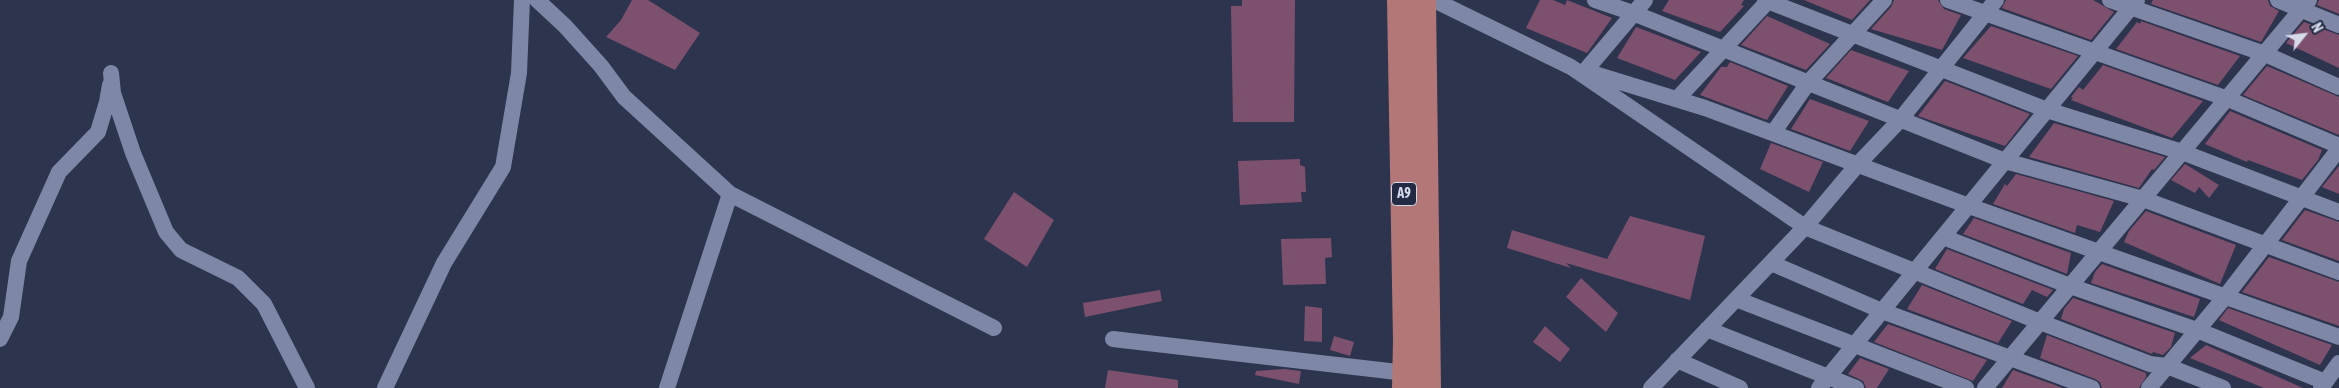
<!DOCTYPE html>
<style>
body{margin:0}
#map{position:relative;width:2339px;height:388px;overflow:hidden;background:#2d344e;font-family:"Asap Condensed",sans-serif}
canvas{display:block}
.north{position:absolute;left:2279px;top:10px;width:50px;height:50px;-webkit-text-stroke:4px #232a43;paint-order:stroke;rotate:61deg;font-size:14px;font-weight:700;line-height:20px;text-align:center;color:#d5daeb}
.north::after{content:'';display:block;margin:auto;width:18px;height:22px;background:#d5daeb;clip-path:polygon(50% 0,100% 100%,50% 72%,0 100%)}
</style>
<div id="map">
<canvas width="2339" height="388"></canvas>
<div class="north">N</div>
</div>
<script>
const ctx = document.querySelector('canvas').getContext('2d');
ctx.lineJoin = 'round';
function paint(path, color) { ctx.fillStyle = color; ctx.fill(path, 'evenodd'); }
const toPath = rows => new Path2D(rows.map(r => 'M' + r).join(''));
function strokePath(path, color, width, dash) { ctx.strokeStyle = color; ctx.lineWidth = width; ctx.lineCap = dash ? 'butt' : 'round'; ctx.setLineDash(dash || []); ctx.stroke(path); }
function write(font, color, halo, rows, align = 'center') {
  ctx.font = font + ' "Asap Condensed",sans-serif'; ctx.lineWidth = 4; ctx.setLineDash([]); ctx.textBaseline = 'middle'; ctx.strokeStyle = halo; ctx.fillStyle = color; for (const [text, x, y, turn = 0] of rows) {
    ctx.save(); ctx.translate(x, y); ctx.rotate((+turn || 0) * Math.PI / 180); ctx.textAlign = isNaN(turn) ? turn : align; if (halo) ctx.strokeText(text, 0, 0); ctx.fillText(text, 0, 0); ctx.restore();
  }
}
paint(toPath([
 [632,0,648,0,700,33,675,70,606,37,621,20],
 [1242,0,1295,0,1294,122,1233,122,1231,6,1242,6],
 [1540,0,1553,0,1565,5,1567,0,1612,18,1587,53,1526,28],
 [1669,0,1744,0,1741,5,1744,6,1720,32,1662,11],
 [1804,0,1870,0,1852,20],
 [1894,0,1938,0,1944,9,1961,15,1942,50,1871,29,1891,7],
 [2006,0,2093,0,2114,12,2091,40,2002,8],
 [2153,0,2268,0,2270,6,2279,11,2261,42,2151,4],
 [2319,0,2339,0,2339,14,2317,5],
 [1767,16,1830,44,1806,70,1741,45],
 [2141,21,2240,56,2218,85,2116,49,2137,22,2140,24],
 [2304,22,2339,35,2339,68,2286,43],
 [1991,26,2078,56,2051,89,1963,58],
 [1636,27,1652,33,1701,52,1675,80,1617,58],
 [1851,50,1909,71,1888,102,1826,78],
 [1730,62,1788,86,1767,120,1700,95,1721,67,1727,67],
 [2103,65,2203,101,2172,138,2071,100,2073,98,2071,97,2079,87,2083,90],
 [2267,66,2339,97,2339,135,2243,95],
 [1945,81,1958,86,2030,114,2005,146,1918,116],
 [1810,99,1869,121,1850,151,1791,129],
 [2230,111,2322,150,2318,160,2302,180,2248,160,2247,162,2205,144],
 [2054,123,2165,157,2154,170,2152,169,2139,188,2029,157],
 [1771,143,1823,162,1809,192,1760,169],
 [1300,159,1300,165,1305,167,1306,192,1301,192,1302,202,1240,205,1238,161],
 [2185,164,2219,185,2209,198,2199,187,2195,193,2171,180],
 [2339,166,2339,194,2322,187],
 [2016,174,2114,201,2100,232,2077,225,2075,233,1993,204,2005,184,2007,186],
 [1014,192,1054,220,1027,267,984,239],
 [2305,210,2339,222,2339,261,2282,240],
 [2146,211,2236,245,2220,284,2124,242,2129,231],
 [1630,216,1705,236,1690,300,1566,263,1571,268,1507,248,1512,230,1607,259],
 [1974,218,2071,253,2067,274,1963,234],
 [1331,238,1332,257,1325,258,1326,284,1283,285,1281,239],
 [1947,249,2053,290,2047,297,2032,290,2023,304,1935,269],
 [2269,257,2339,282,2339,326,2242,292],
 [2102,264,2200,299,2194,317,2091,283,2095,272],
 [1581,278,1618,313,1606,332,1566,297],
 [1922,285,2012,321,1998,343,1907,309],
 [1160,290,1162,301,1085,317,1083,303],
 [2073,298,2175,333,2171,347,2163,355,2153,352,2152,354,2061,319,2064,309],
 [1305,306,1322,308,1322,342,1304,341],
 [2228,308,2332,345,2320,365,2219,320],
 [1888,324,1987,360,1973,381,1874,342],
 [1545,326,1570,349,1560,362,1533,342],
 [2047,335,2146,373,2146,377,2139,388,2102,388,2100,382,2095,379,2040,358],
 [1334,336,1354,342,1350,356,1330,350],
 [2206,345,2303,388,2264,388,2190,358],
 [1860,358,1889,369,1877,388,1866,388,1863,381,1848,374],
 [1284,369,1301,371,1299,384,1255,375,1256,371],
 [1108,370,1178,380,1178,388,1105,388],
 [2013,370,2063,388,2002,388]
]), '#7d516d');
strokePath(toPath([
 [537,0,565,26,601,66,624,97,730,194,994,328],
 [1434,0,1571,67,1805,227,2040,322,2150,364,2167,366,2223,388],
 [1595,0,1633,13,2005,161,2143,199,2339,272],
 [1765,0,2047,110,2182,152,2339,212],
 [1948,0,2228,99,2339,146],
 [2110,0,2265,54,2339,87],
 [2278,0,2339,25],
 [1585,71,1645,0],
 [1588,72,1705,108,1969,206,2339,337],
 [111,73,113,93,133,153,166,232,181,250,238,278,264,304,307,388],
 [1677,99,1769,0],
 [1773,133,1808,83,1884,0],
 [1943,237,2070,286,2197,330,2325,382],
 [1771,263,1882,311,2092,388],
 [1736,299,1966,388],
 [1707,329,1856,388],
 [0,339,11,317,19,261,59,172,98,132,107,102,110,85],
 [1113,339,1406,373],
 [1677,360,1740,388],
 [385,388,444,263,503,167,519,73,522,0],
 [667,388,730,194],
 [1651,388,1805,227,1858,164,1900,120,1996,0],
 [1819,388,2137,0],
 [1985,388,2309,0],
 [2149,388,2225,297,2339,149],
 [2321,388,2339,363]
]), '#7e87a5', 16);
strokePath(toPath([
 [1401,0,1407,341,1406,388],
 [1422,0,1427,388]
]), '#b37778', 28);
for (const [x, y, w] of [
 [1404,194,25]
]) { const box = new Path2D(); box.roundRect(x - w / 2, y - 11.5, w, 23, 4); ctx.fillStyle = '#232a43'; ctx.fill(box); strokePath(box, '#d5daeb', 1); }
write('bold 14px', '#d5daeb', null, [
 ["A9",1404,194]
]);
</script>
